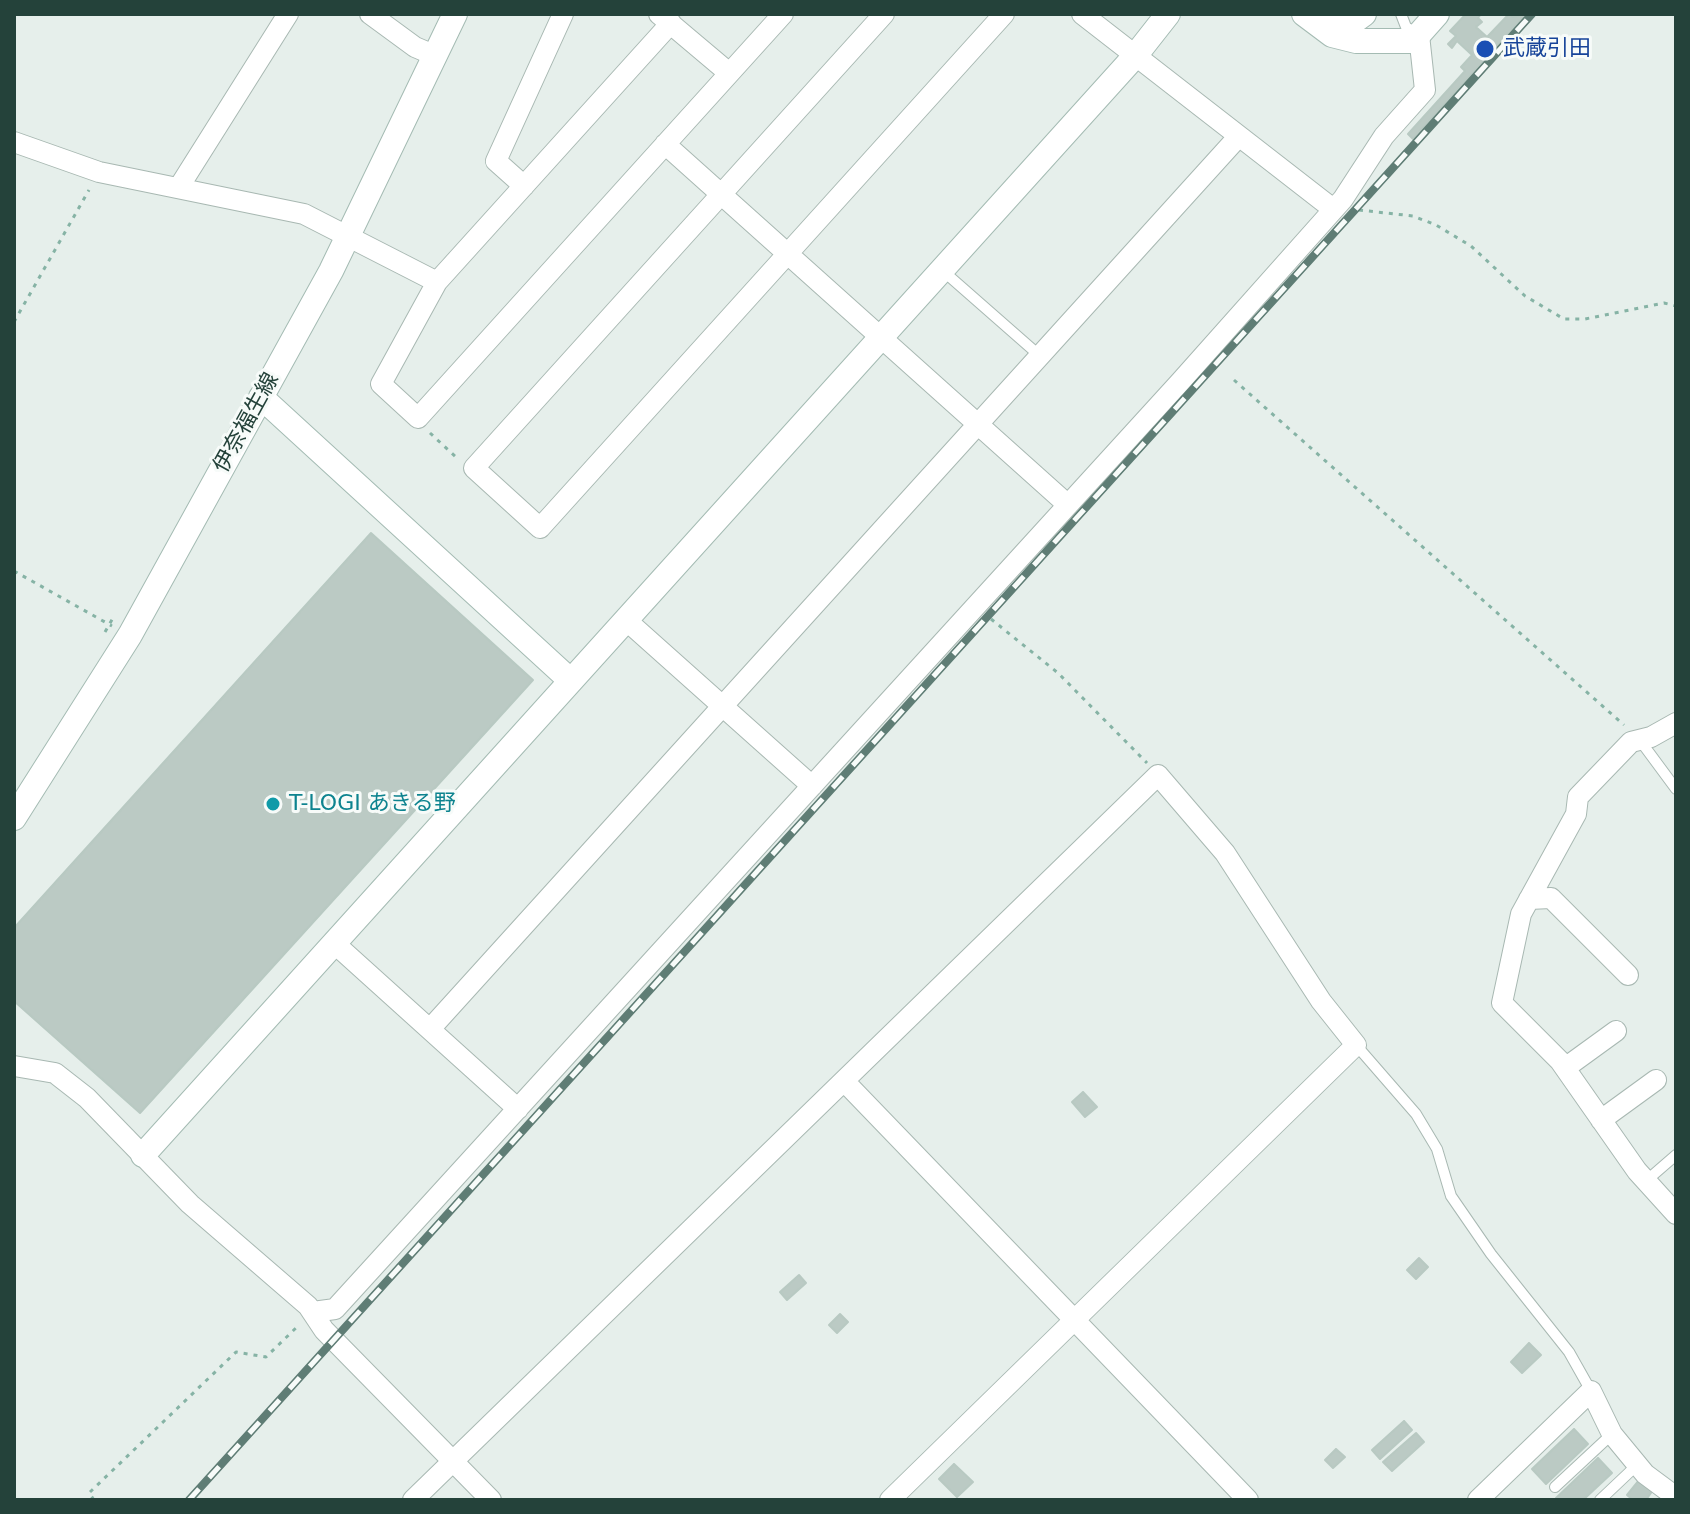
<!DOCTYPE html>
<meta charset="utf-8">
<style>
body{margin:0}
#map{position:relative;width:1690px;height:1514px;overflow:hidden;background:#e6efeb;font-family:"DejaVu Sans",sans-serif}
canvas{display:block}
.frame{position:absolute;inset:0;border:16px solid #24423a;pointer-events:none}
</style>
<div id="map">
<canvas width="1690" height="1514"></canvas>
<div class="frame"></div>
</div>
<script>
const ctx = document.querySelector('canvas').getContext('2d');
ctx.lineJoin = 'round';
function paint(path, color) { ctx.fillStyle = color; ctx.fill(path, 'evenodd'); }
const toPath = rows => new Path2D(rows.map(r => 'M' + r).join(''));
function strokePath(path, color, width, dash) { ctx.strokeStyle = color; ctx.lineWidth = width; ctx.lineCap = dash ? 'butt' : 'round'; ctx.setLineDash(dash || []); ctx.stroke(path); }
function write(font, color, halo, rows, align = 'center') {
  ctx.font = font + ' "DejaVu Sans","Noto Sans JP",sans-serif'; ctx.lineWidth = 6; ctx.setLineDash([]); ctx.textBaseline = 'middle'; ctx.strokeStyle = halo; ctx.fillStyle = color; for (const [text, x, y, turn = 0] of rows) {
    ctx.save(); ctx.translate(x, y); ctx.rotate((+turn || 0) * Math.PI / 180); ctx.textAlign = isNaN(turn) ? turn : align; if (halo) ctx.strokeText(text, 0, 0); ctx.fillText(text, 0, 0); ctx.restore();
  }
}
const building = toPath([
 [1466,14,1481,14,1478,18,1482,22,1476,27,1487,37,1509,14,1513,17,1527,14,1413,139,1408,134,1465,71,1461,67,1472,55,1457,41,1452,48,1448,44,1456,36,1450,31,1466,14],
 [371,533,533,680,140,1113,14,1001,14,928,371,533],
 [1083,1092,1097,1107,1085,1117,1072,1102,1083,1092],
 [1419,1258,1428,1267,1416,1279,1407,1270,1419,1258],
 [799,1275,806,1283,787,1300,780,1292,799,1275],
 [840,1314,848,1322,837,1333,829,1325,840,1314],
 [1529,1343,1541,1355,1522,1373,1511,1362,1529,1343],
 [1404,1421,1412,1430,1380,1459,1372,1450,1404,1421],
 [1574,1429,1588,1444,1546,1484,1532,1469,1574,1429],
 [1416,1433,1424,1442,1392,1471,1383,1462,1416,1433],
 [1336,1449,1345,1457,1333,1468,1325,1460,1336,1449],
 [1598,1458,1612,1473,1583,1500,1558,1500,1556,1498,1598,1458],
 [954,1464,973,1482,957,1497,939,1479,954,1464],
 [1640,1479,1653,1490,1646,1500,1633,1500,1627,1495,1640,1479]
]);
paint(building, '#bbcac4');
strokePath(building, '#b8c9c2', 2);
const lane = toPath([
 [1401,14,1406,27,1417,34],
 [942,270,1040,356],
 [1639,739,1676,789],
 [1356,1045,1416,1114,1437,1149,1451,1196,1491,1254,1569,1352,1591,1391],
 [1646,1181,1676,1155],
 [1555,1487,1612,1434],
 [1600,1500,1637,1465]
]);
const street = toPath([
 [370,14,415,47,436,56],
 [659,14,729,73],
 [884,14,474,468,540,528,1004,14],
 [1082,14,1333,209],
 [671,23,437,282,381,384,418,418,783,14],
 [14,142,99,172,304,214,437,282],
 [665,144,1068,505],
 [524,186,496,161,563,14],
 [179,187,288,14],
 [626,620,812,786],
 [1676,723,1651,737,1631,742,1578,797,1576,814,1521,914,1502,1003,1560,1061,1637,1171,1676,1214],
 [1529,899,1551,898,1628,975],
 [334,943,518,1109],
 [430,1029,1239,136],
 [14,1066,55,1073,87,1098,190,1204,308,1306,324,1330,491,1500],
 [1565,1068,1616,1031],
 [844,1081,1248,1500],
 [1601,1120,1656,1080],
 [313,1312,335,1309,1181,381,1343,199,1384,136,1425,90,1419,35],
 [413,1500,1158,775,1225,853,1321,1001,1356,1045,890,1500],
 [1478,1500,1591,1391,1612,1434,1645,1474,1676,1497]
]);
const secondary = toPath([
 [1304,14,1332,35,1356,41,1413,41,1437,14],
 [1320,23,1349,25,1364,14],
 [261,397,571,681],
 [14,818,130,635,331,271,455,14],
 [143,1155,1135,56,1168,14]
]);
strokePath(lane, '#a8b8b2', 12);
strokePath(street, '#a8b8b2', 22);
strokePath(secondary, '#a4bbb3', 26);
strokePath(toPath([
 [1359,210,1413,216,1436,225,1471,246,1525,296,1564,319,1585,319,1664,303,1676,306],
 [14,322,89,190],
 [1234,380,1624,725],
 [430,433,457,458],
 [14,571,112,626],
 [991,619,1058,673,1147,763],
 [105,632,113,618],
 [94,1500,89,1493,236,1352,266,1357,299,1325]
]), '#86b3a5', 3, [4, 6]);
strokePath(lane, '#fff', 10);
strokePath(street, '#fff', 20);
strokePath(secondary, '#fff', 24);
const rail = toPath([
 [189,1500,1532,14]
]);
strokePath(rail, '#5f7d75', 8);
strokePath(rail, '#f7fbf9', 5, [15]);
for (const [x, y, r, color] of [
 [1485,49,10,"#1a4fb4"],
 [273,804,8,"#0f9aa8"]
]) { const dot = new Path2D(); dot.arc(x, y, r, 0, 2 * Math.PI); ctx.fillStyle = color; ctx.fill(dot); strokePath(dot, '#f7fbf9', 3); }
write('22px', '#164399', '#f7fbf9', [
 ["武蔵引田",1503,49]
], 'left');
write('22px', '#24423a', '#f7fbf9', [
 ["伊奈福生線",247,423,-61]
]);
write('22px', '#0d838f', '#f7fbf9', [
 ["T-LOGI あきる野",289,804]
], 'left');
</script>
